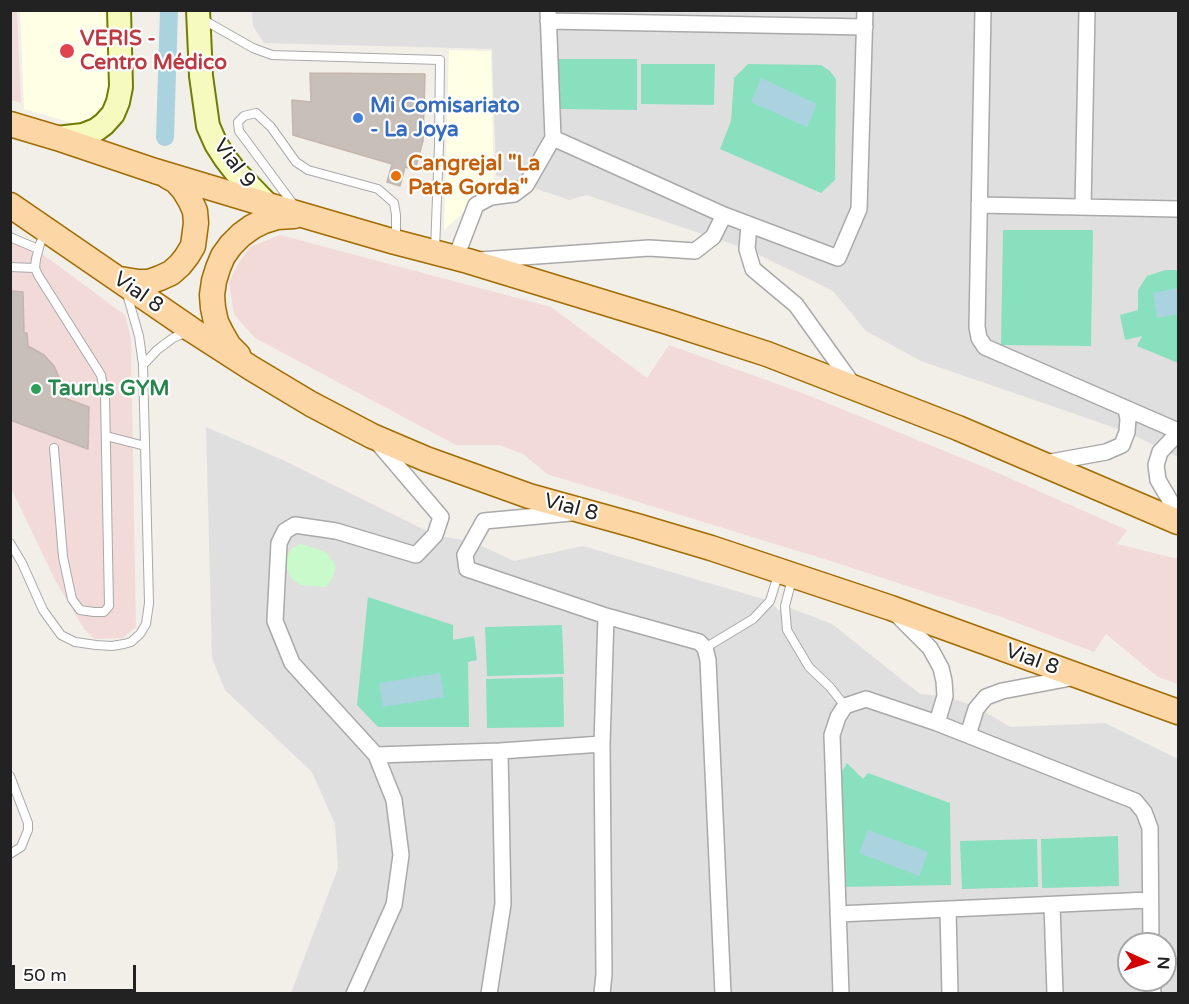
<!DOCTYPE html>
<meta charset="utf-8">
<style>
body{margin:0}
#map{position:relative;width:1189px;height:1004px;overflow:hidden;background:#f2efe9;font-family:"Varela Round",sans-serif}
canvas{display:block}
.frame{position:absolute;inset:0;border:12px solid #222;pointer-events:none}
.north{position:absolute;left:1117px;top:932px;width:60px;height:60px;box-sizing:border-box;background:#fff;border:2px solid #a7a7a7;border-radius:50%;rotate:93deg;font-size:16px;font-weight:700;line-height:24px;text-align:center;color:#222}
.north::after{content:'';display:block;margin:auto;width:21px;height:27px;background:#d40000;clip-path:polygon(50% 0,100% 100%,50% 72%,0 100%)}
.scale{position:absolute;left:12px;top:965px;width:124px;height:27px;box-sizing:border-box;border:3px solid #222;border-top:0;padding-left:8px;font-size:18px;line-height:21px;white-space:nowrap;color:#222;-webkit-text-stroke:4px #fff;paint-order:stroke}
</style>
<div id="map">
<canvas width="1189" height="1004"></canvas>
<div class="frame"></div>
<div class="north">N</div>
<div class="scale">50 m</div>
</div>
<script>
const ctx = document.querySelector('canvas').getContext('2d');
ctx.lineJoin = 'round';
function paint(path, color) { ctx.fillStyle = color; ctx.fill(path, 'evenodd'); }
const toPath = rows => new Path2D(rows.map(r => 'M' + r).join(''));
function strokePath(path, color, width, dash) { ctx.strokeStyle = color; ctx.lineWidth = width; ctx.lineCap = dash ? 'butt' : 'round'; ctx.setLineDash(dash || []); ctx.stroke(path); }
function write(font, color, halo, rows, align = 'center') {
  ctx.font = font + ' "Varela Round",sans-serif'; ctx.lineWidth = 4.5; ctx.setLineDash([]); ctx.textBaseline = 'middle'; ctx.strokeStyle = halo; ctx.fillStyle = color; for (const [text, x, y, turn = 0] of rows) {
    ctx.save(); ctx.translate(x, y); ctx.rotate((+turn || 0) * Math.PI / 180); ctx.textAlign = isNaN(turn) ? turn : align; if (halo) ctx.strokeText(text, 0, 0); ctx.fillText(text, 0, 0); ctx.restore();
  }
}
paint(toPath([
 [252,11,1178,11,1178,457,1127,432,921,361,866,331,833,291,747,249,586,195,569,200,496,175,492,49,264,43,253,26],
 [206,427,283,460,435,535,473,542,514,561,583,546,770,601,779,611,785,606,832,624,920,694,945,696,977,707,1010,727,1105,723,1178,759,1178,993,291,993,338,868,335,824,312,772,225,690,212,658],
 [1129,944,1165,944,1165,980,1129,980]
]), '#e0dfdf');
paint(toPath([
 [10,11,17,11,21,103,11,100],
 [10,230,125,315,131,339,136,627,123,638,95,639,84,629,54,578,11,488],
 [280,235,551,307,647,378,669,345,805,394,991,470,1127,530,1117,544,1178,559,1178,684,1158,677,1106,634,1094,652,999,616,837,563,547,474,523,454,499,445,456,445,255,338,234,314,229,282,238,264,250,247]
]), '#f2dad9');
paint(toPath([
 [20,11,110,11,116,91,97,116,76,124,24,109],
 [449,50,491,51,494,194,476,201,444,230]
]), '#ffffe5');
paint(toPath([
 [300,544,315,548,327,553,336,566,332,579,326,587,300,585,292,579,286,567,287,556,292,548]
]), '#c8facc');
paint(toPath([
 [558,59,637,59,637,110,558,109],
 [641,64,715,64,714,105,641,104],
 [748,64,821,65,830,71,836,79,835,180,821,193,720,149,731,121,734,78],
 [1003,230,1093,230,1091,346,1001,345],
 [1165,270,1178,270,1178,363,1137,346,1142,336,1125,340,1120,315,1138,310,1138,290,1147,276],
 [368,597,453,625,453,640,474,636,477,660,468,662,469,727,378,727,357,705],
 [562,625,564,674,487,676,485,627],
 [563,677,564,727,487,728,486,679],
 [847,763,863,779,868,773,950,803,951,885,840,887,836,782],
 [1118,836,1119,886,1042,888,1041,839],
 [1037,839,1038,887,962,889,960,841]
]), '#88e0be');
paint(toPath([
 [761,78,817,104,807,127,751,102],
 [1178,288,1178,314,1157,318,1153,293],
 [440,673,444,697,383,707,379,683],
 [868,830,928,852,919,876,859,853]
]), '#aad3df');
strokePath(toPath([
 [165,137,169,10]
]), '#aad3df', 18);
const building = toPath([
 [310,73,425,74,423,141,415,170,405,167,400,186,387,182,392,164,293,135,292,100,311,102,310,73],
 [10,291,23,292,24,333,27,333,28,346,44,355,54,366,61,381,61,397,89,407,88,449,10,420,10,291]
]);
paint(building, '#c7bfb8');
strokePath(building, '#c4b6ab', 1.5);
const lane = toPath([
 [202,19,253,48,272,55,440,60,439,145,435,250],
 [293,204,239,131,238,122,244,116,256,113,271,127,296,162,308,170,378,189,394,203,396,215,396,238],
 [45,232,40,244,36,259,35,268,38,275,101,375,105,395,109,606,104,612,94,612,80,610,72,599,63,557,54,448],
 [10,237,38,249],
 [10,267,35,268],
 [127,294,139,336,143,365],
 [106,436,145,446],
 [10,543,22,563,43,610,61,635,75,642,96,645,112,646,124,644,131,642,140,634,146,624,149,603,143,365,157,350,173,338,187,332],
 [792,579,785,606,787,630,809,667,830,687,845,706],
 [705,648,753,619,770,601,778,575],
 [10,776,28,823,28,830,21,847,10,854]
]);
const street = toPath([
 [548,10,553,138,724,215,838,258,859,209,865,10],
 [983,10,977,327,979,338,985,347,1178,431],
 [548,21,865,27],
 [979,205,1178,209],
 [1083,207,1087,10],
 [749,225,747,249,753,269,796,305,854,386],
 [456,257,476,205,491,197,514,194,526,185,553,138],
 [480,260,649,248,695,251,713,237,724,215],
 [1178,433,1160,452,1156,465,1158,480,1178,514],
 [1045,463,1106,452,1122,445,1127,432,1128,419,1126,409],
 [571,513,484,521,465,555,467,569,606,616,699,642,705,648,708,660,723,994],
 [897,615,930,648,941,668,944,681,945,696,937,723],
 [968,735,976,709,986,697,1002,691,1076,677],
 [602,744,604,974,602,994],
 [500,751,602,744,606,616],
 [376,755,500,751,503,904,489,994],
 [1052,905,1055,994],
 [948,910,950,994],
 [838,914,1149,900],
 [1152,980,1153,994],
 [354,994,394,905,401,855,394,800,376,755,292,663,275,621,279,543,285,531,295,525,336,531,416,555,435,535,441,517,377,442],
 [841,994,832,735,838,717,845,706,866,699,937,723,1135,801,1144,812,1150,828,1151,944]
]);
const secondary = toPath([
 [198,10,201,76,208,126,216,144,225,158,235,171,268,205],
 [57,138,83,135,96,130,104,124,113,114,118,102,121,87,119,10]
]);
const primary = toPath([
 [10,124,57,138,155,171,268,205,395,242,468,261,668,322,767,354,958,428,1178,522],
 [10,205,192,330,251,368,311,404,372,436,426,459,529,496,637,526,711,548,891,608,1178,712],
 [120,279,138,282,149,282,160,278,171,273,180,265,187,256,193,246,196,223,195,211,190,200,184,190,176,181,167,176],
 [238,355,229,346,222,334,216,322,213,308,212,295,214,281,218,268,223,256,231,245,241,235,252,227,264,221,277,217,294,216]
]);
strokePath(lane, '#a9a9a9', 10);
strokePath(street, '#a9a9a9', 18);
strokePath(secondary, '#707d05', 26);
strokePath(primary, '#a06b00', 27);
strokePath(lane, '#fff', 8);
strokePath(street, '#fff', 15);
strokePath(secondary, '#f7fabf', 22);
strokePath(primary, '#fcd6a4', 24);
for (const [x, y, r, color] of [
 [67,51,8,"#e0444e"],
 [358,118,6,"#3f7fe0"],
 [396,176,6,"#e8710a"],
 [36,389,6,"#2e9e5b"]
]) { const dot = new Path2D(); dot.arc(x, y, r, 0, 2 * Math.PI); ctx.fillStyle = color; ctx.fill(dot); strokePath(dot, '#fff', 2); }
write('bold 21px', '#be3a42', '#fff', [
 ["VERIS -",80,39],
 ["Centro Médico",80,63]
], 'left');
write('bold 21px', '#366cbe', '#fff', [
 ["Mi Comisariato",370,106],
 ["- La Joya",370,130]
], 'left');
write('21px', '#222', '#fff', [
 ["Vial 9",234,164,53],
 ["Vial 8",138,293,35],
 ["Vial 8",571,508,15],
 ["Vial 8",1032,660,20]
]);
write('bold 21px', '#c56008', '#fff', [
 ["Cangrejal \"La",408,164],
 ["Pata Gorda\"",408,188]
], 'left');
write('bold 21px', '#27864d', '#fff', [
 ["Taurus GYM",48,389]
], 'left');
</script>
